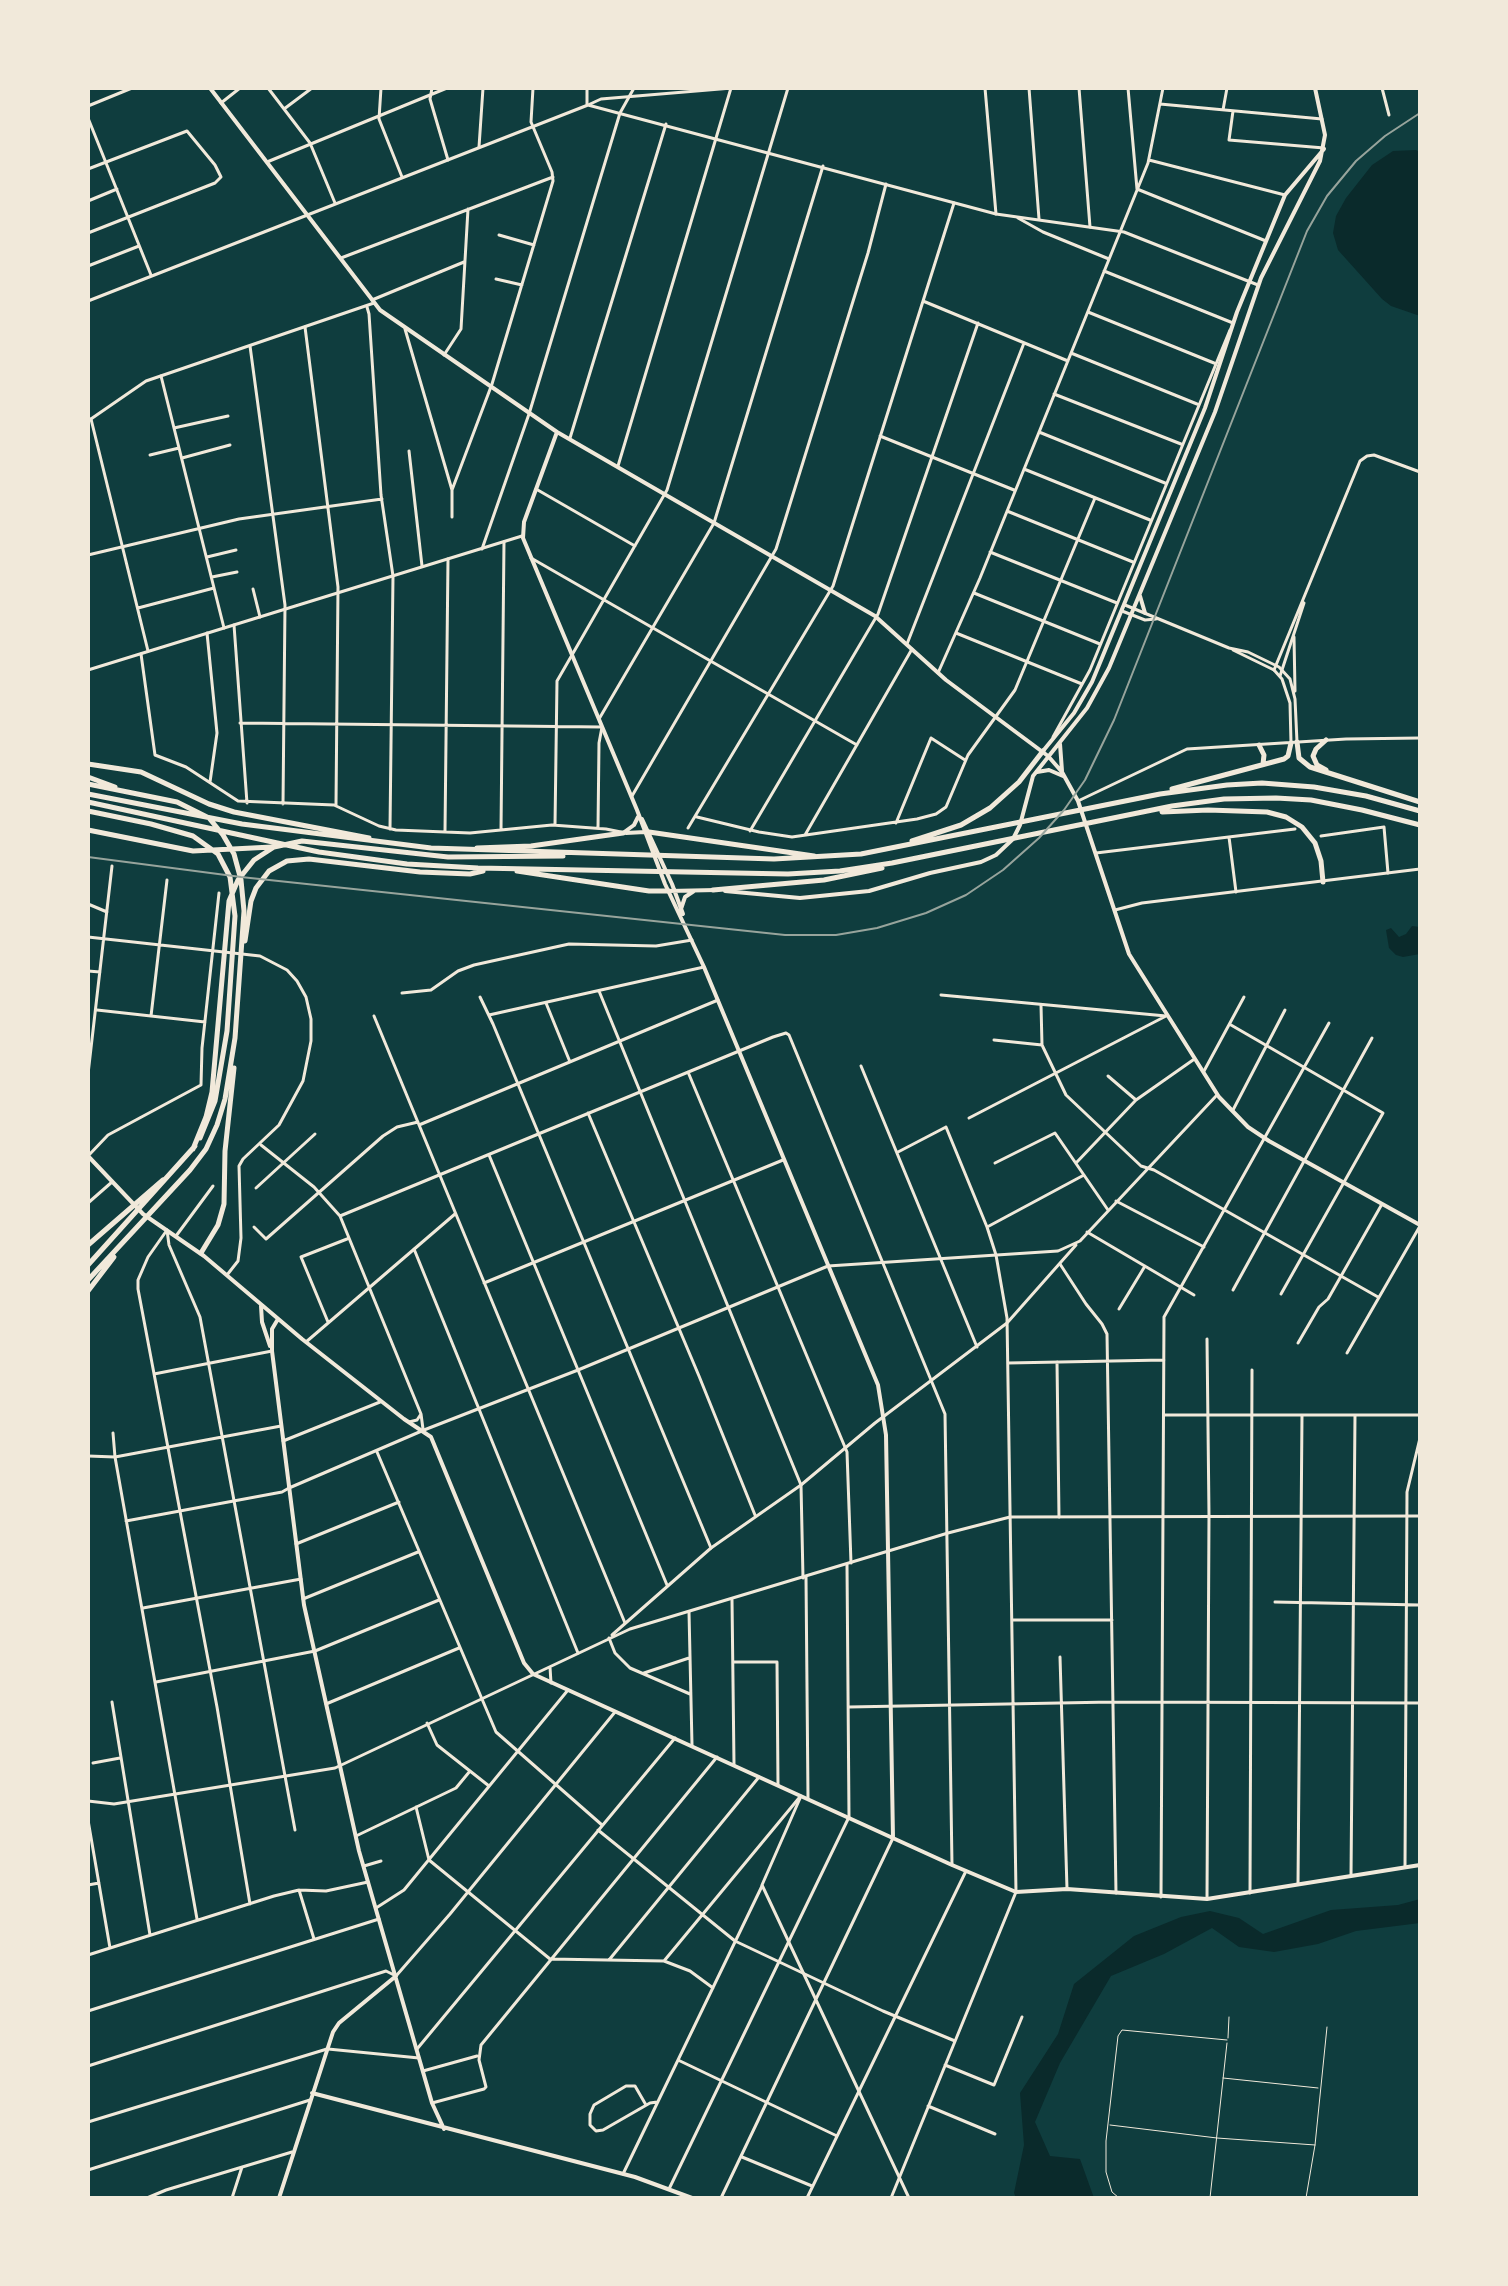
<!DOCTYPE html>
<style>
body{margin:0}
#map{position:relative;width:1508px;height:2286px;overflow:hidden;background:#0f3d3e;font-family:"Crimson Pro",serif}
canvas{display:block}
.frame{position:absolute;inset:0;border:90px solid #f1e9da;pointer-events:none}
</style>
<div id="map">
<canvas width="1508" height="2286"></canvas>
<div class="frame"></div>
</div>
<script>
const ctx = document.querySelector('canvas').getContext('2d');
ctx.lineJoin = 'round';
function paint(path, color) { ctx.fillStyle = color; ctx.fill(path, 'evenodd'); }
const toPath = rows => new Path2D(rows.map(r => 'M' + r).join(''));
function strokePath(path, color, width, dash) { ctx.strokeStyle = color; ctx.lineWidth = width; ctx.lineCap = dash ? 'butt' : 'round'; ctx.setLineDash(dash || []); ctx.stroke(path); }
paint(toPath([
 [1416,150,1420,152,1420,316,1391,306,1382,299,1338,250,1333,233,1336,216,1346,198,1372,165,1393,151],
 [1412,926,1420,927,1420,954,1403,957,1396,955,1389,948,1386,930,1391,928,1399,937,1406,934],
 [1420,1899,1420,1923,1356,1931,1318,1944,1274,1952,1239,1947,1212,1928,1164,1954,1111,1976,1060,2063,1035,2122,1050,2156,1080,2159,1094,2198,1016,2198,1014,2193,1024,2145,1020,2093,1058,2034,1074,1984,1134,1936,1181,1917,1210,1911,1239,1918,1263,1934,1331,1910,1398,1905]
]), '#0a2a2b');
strokePath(toPath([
 [1228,2038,1229,2017],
 [1223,2078,1318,2088],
 [1110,2125,1217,2138,1315,2145],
 [1119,2198,1112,2192,1106,2172,1106,2141,1118,2036,1122,2030,1227,2040],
 [1210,2198,1227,2043],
 [1306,2198,1315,2145,1327,2027]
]), '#f1e9da', 1);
strokePath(toPath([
 [268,88,310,143,335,203],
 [381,88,379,119,402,177],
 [432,88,430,99,448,160],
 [587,88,587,104],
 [985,88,996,214],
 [1029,88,1039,219],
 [1079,88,1090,227],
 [1128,88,1137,189,1266,241],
 [1382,88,1389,115],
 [221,103,240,88],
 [1160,104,1322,119],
 [88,106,132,88],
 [284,109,312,88],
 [1223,110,1227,88],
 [1233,111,1229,140,1324,148],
 [88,118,151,275],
 [479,147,483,88],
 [1149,160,1285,195],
 [267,162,447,88],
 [88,169,187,131,215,165,221,177,215,183,88,233],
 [88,201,117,189],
 [1018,218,1043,232,1109,259],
 [499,235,534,245],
 [341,258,553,177],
 [88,266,139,246],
 [1104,271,1233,323],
 [496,279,522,285],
 [372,300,464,262],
 [923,301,1068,361],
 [367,307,369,314,381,495,393,576,390,829],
 [1088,312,1214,363],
 [305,327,338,587,336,805],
 [405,329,452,490,452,517],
 [250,346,285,605,283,804],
 [1071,353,1197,404],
 [444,355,461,329,468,209],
 [161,376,224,628],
 [1054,394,1181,444],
 [91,419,148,651],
 [174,428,228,416],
 [1039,432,1165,483],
 [880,436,1014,490],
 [570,438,666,124],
 [409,451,422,566],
 [150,455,179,448],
 [182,458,230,445],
 [618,466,731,88],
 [1024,469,1150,520],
 [536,489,635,546],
 [452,490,492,384,553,181,552,172,531,122,533,88],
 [1007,511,1133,562],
 [482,549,529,414,620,113,634,88],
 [990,552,1117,603],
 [88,555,239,519,382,499],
 [207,557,236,550],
 [531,558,857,745],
 [212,577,237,572],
 [253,589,260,617],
 [974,593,1100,644],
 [138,608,214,588],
 [234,625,247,803],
 [207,633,217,733,210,782],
 [956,633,1082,684],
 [907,644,1024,343],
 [141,654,155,755,186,767,238,801,334,805,379,826,396,830,470,833,552,825,606,829,621,832],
 [1274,670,1360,461,1367,456,1374,455,1420,472],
 [938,673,980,578,1148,163,1163,88],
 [1280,676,1304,603],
 [599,719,714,523,823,166],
 [240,723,602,727,599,743,598,828],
 [1053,737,1090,670,1230,330],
 [632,796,776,549,868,253,886,184],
 [697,817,759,832,792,837,917,819,936,814,946,807,968,755,1015,690,1095,498],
 [896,823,931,738,965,760],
 [555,825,557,681,667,490,788,88],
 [688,828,833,586,954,203],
 [501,830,504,542],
 [445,831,448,559],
 [750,831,878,614,978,323],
 [805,835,912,649],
 [1321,836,1384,827,1388,873],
 [1229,837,1236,892],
 [1096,853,1295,829],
 [88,904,107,912],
 [88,937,260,956,287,970,297,981,306,997,311,1019,311,1041,303,1081,279,1125,243,1159,239,1166,241,1238,238,1261,227,1275],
 [88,971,100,972],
 [599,991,801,1485,803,1578],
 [402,993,431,990,458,971,474,965,569,944,656,946,692,940],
 [941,995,1166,1016],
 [480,997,493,1024,711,1548],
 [546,1003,570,1062],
 [1041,1005,1042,1045,1066,1095,1141,1166,1154,1170,1378,1297],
 [97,1010,205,1022],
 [489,1015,704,967],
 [151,1016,167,880],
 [374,1016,625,1623],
 [1231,1025,1383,1113,1281,1294],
 [994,1040,1042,1045],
 [861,1066,977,1347],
 [1204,1071,1244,997],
 [688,1072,847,1452,851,1563],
 [88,1074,112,866],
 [1108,1076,1136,1100],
 [1233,1110,1285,1010],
 [588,1113,699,1376,755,1515],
 [969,1118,1166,1016],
 [419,1125,718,1000],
 [261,1145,314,1187,340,1216,421,1414,423,1429],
 [489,1155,667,1585],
 [88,1156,108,1135,201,1085,202,1048,219,893],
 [995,1163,1055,1133,1108,1210],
 [1076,1163,1136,1100,1193,1060],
 [256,1188,315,1134],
 [1116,1201,1204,1247],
 [88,1203,112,1182],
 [340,1216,773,1037,786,1033,789,1035,945,1414,952,1865],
 [989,1226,1084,1175],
 [254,1227,266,1239,383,1136,397,1127,418,1122],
 [167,1230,148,1257,138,1280,138,1289,217,1707,250,1904],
 [167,1230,169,1245,200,1317,295,1830],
 [1087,1232,1194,1295],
 [176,1236,213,1186],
 [414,1249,578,1653],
 [1060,1264,1086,1304,1102,1324,1107,1334,1116,1893],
 [484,1283,783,1160],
 [1233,1290,1372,1038],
 [1119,1309,1145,1266],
 [328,1322,301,1257,347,1239],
 [306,1342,455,1214],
 [1298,1343,1319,1307,1328,1299,1382,1204],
 [1347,1353,1420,1226],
 [1057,1362,1059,1517],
 [1008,1363,1164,1360],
 [154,1374,272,1351],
 [1164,1415,1420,1415],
 [409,1422,417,1420,421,1414],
 [113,1433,115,1457,197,1919],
 [283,1441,380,1402],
 [377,1452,496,1732,602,1825],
 [88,1456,115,1457,281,1426],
 [126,1521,282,1492,289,1488],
 [296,1544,399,1502],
 [806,1577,808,1798],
 [303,1599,418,1552],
 [732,1600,734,1764],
 [1275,1602,1420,1605],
 [143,1608,301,1579],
 [689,1612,692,1745],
 [1012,1620,1112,1620],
 [609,1638,615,1653,630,1668,690,1694],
 [1060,1657,1067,1889],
 [733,1662,777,1662,778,1785],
 [644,1673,689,1658],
 [156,1682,315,1651,439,1600],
 [112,1702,150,1935],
 [326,1704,459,1648],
 [849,1707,1112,1702,1420,1703],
 [427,1723,437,1745,489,1786],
 [93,1763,120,1758],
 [416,1807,429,1860,550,1959,664,1961,690,1971,713,1988],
 [88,1820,110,1948],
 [598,1830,735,1941,883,2011,955,2041],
 [356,1836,456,1788,470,1771],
 [364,1866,381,1861],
 [1405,1867,1407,1492,1420,1438],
 [1351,1876,1355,1415],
 [1298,1884,1302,1415],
 [88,1885,99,1883],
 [299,1890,314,1939],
 [1250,1893,1252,1370],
 [1161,1897,1164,1317,1329,1023],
 [1207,1899,1209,1515,1207,1339],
 [376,1908,404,1890,568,1690],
 [88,1955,274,1896,299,1890,326,1891,368,1882],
 [609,1960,759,1777],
 [664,1961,799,1798],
 [88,2011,379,1919],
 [328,2049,419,2058],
 [417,2049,675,1738],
 [678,2060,837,2136],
 [945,2065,994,2085,1022,2017],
 [88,2066,386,1971,396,1976,450,1914,615,1712],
 [423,2071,477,2056],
 [432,2103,484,2089,486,2087,479,2060,481,2045,717,1757],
 [646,2105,635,2086,626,2086,594,2105,590,2114,590,2125,596,2131,603,2130,650,2103,657,2102],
 [928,2106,995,2134],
 [742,2157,812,2186],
 [88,2170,310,2100],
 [623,2174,762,1886],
 [669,2189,849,1817,847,1565],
 [147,2198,166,2190,292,2152],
 [232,2198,242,2167],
 [807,2198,966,1871],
 [891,2198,1016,1892,1007,1318,996,1255,987,1227,946,1127,898,1152]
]), '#f1e9da', 3);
strokePath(toPath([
 [588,105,601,99,732,88],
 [88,301,588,105,996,214,1124,232,1258,285],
 [88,421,146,381,374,303],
 [1125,605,1229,648,1248,652,1279,667,1290,679,1295,699,1297,742],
 [1122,611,1145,620,1156,619],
 [1294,637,1295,691],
 [1233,650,1274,670,1282,679,1290,703,1291,743],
 [88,670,522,536],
 [1078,801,1187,749,1346,739,1420,738],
 [1115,910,1142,903,1420,869],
 [289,1488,424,1430,578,1370,828,1266,1058,1251,1080,1241,1217,1095],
 [612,1635,711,1548,801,1485,875,1423,1007,1323,1076,1245],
 [550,1667,551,1683],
 [801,1796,762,1885,909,2198],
 [88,1801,114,1804,335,1768,630,1629,948,1533,1010,1517,1420,1516],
 [88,2122,327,2049],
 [721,2198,893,1838]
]), '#f1e9da', 3);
strokePath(toPath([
 [210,88,380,310,557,432,875,616,946,680,1048,756,1062,772,1078,801,1129,954,1219,1097,1248,1127,1269,1141,1420,1225],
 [557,432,524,522,523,538,637,810,665,884,704,967,878,1385,886,1435,893,1838],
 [1140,596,1145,613],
 [1060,744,1062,771],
 [1043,751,1074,713,1092,682,1205,408,1237,312,1285,195,1324,149],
 [1037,772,1049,770,1063,776],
 [642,819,672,884,683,914],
 [623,833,634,825,638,817],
 [626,833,645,832],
 [669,891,716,890],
 [725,891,800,898,869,891,930,873,981,862,996,855,1013,839,1020,825,1033,776,1087,708,1109,668,1215,412,1261,278,1320,161,1325,135,1315,88],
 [681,909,685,897,694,891],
 [88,1156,143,1214,204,1256,302,1339,404,1419,431,1437,524,1663,533,1674,952,1865,1016,1892,1067,1889,1207,1899,1420,1865],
 [261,1306,262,1322,270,1346],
 [278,1319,272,1329,272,1351,304,1605,359,1851,432,2103,444,2129],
 [312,2093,635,2177,692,2198],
 [279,2198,333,2032,339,2023,396,1976]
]), '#f1e9da', 4);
strokePath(toPath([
 [1326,740,1316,749,1313,756,1317,765,1326,770],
 [1297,742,1299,758,1310,767,1420,802],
 [1259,745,1264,755,1263,764],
 [88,764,141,772,209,804,234,812,369,838],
 [88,777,115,787],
 [88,784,177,802,209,818,223,835,234,854,241,880,244,911,235,1038,225,1099,217,1125,206,1149,190,1170,88,1280],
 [1172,789,1284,759,1288,756,1291,743],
 [88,794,242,824,431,848,774,859,861,854,1160,794,1227,785,1262,783,1314,787,1366,796,1420,811],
 [88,802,319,852,407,864,478,868,788,874,840,871,892,863,1172,806,1224,799,1276,798,1311,800,1362,810,1420,825],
 [88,811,151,824,193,836,218,854,230,877,235,916,227,1031,215,1101,200,1138],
 [1162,812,1208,810,1267,812,1286,817,1302,827,1315,843,1321,861,1323,882],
 [88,830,193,851,272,847],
 [649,832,814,856],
 [912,841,961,825,990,808,1019,782,1043,751],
 [477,848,531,846,623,833],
 [517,871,649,891,669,891],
 [713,890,824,880,882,868],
 [245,941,251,901,256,888,269,871,287,861,309,859,420,872,470,874,483,871],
 [193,1149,206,1117,212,1092,229,901,238,880,254,860,274,847,302,841,448,857,563,856],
 [88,1245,163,1180],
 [201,1253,218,1225,224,1204,225,1151,234,1068],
 [88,1265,195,1146],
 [88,1291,114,1257]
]), '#f1e9da', 5);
strokePath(toPath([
 [88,857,241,877,785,935,836,935,877,928,926,913,966,895,1003,870,1039,838,1064,810,1085,780,1114,720,1307,231,1327,196,1356,161,1385,136,1420,113]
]), '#97a49c', 2);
</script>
